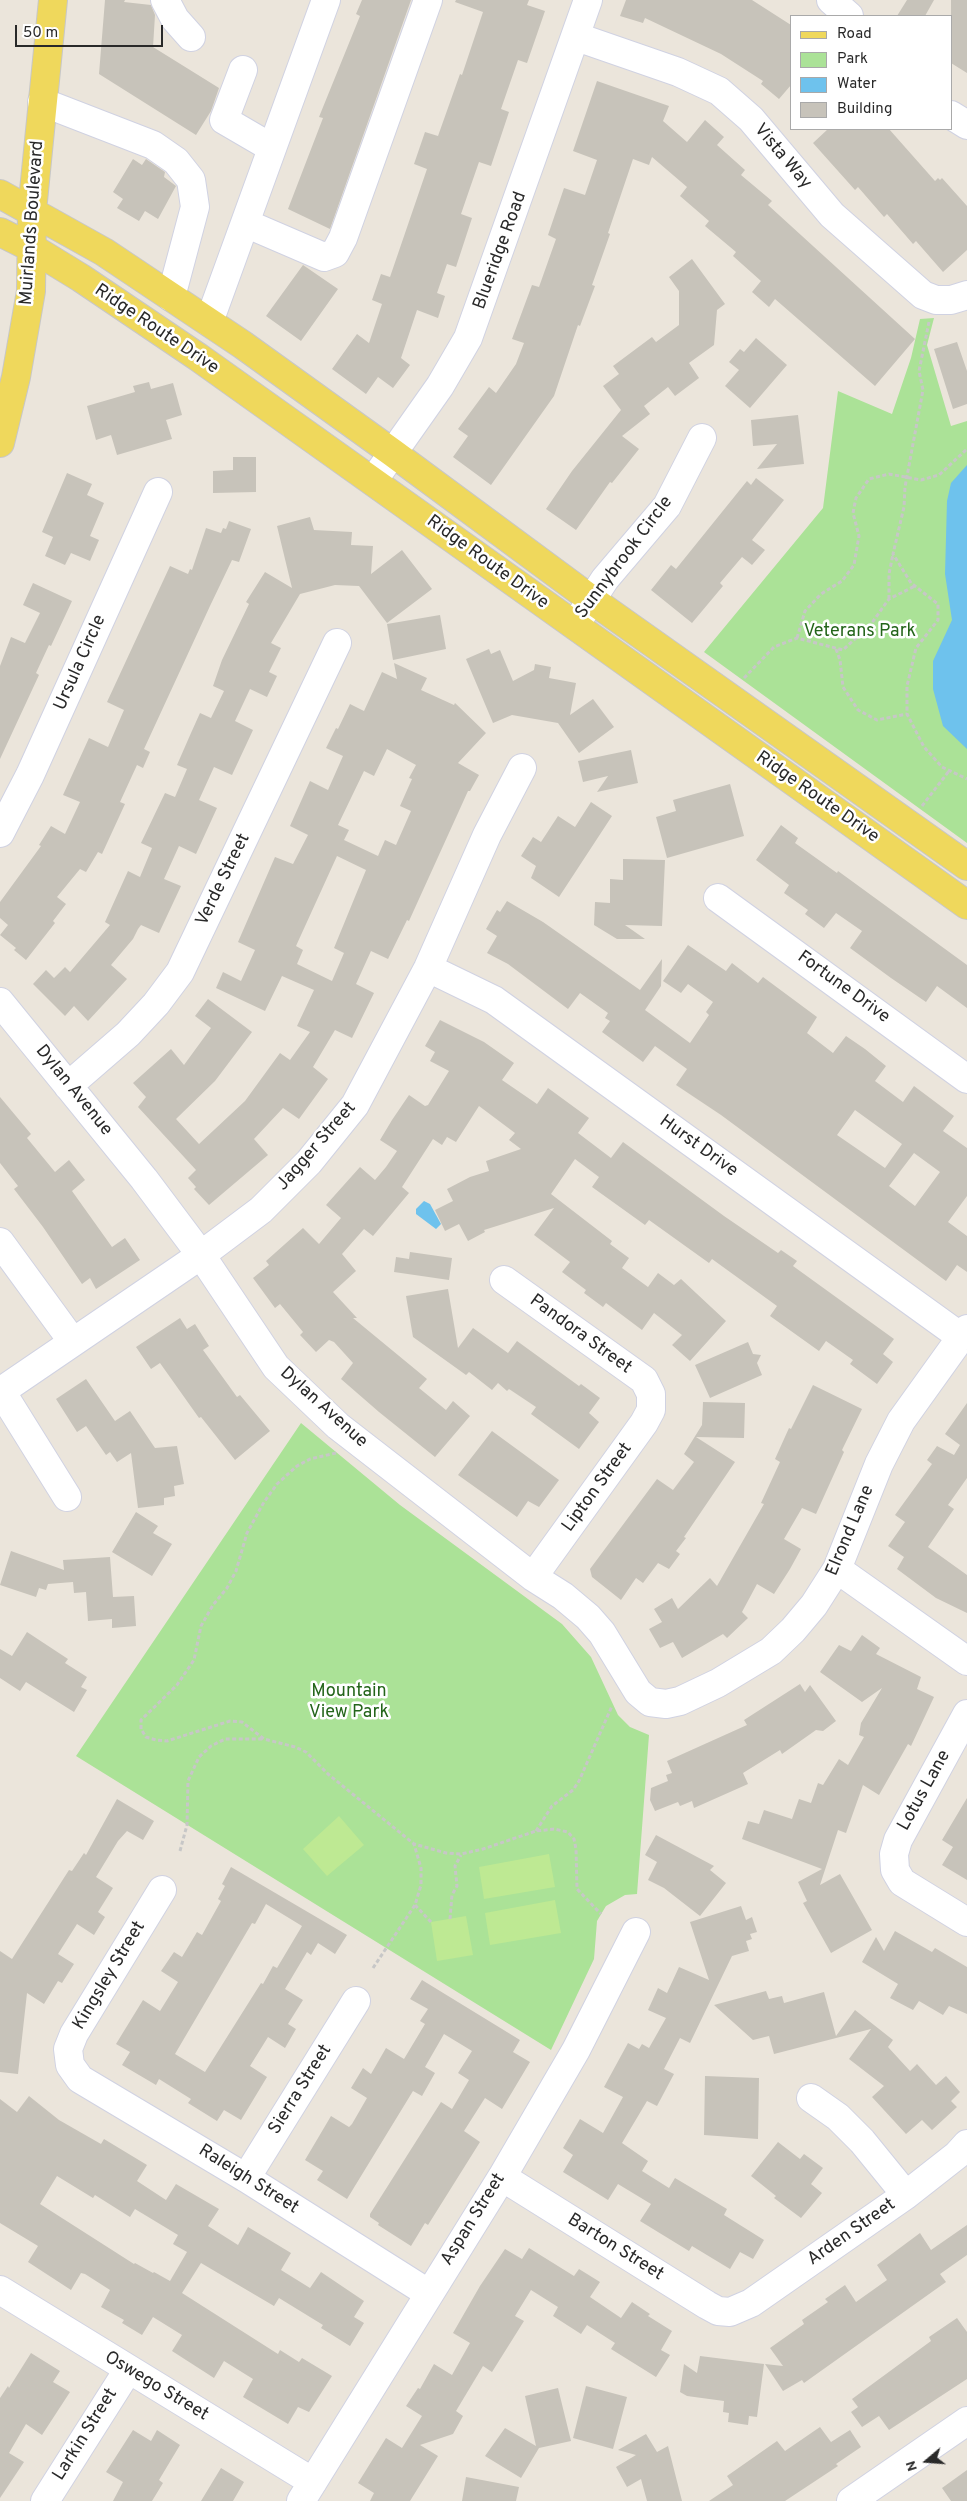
<!DOCTYPE html>
<style>
body{margin:0}
#map{position:relative;width:967px;height:2501px;overflow:hidden;background:#ebe5db;font-family:Overpass,sans-serif}
canvas{display:block}
.legend{position:absolute;left:790px;top:15px;width:162px;height:115px;box-sizing:border-box;background:#fff;border:1px solid #a9a9a9;margin:0;padding:6px 9px;list-style:none;font-size:15px;color:#292929}
.legend li{display:flex;align-items:center;gap:10px;height:25px}
.legend b{width:25px;border:1px solid #a9a9a9}
.north{position:absolute;left:902px;top:2436px;width:50px;height:50px;-webkit-text-stroke:4px #fff;paint-order:stroke;rotate:252deg;font-size:14px;font-weight:700;line-height:20px;text-align:center;color:#292929}
.north::after{content:'';display:block;margin:auto;width:18px;height:22px;background:#292929;clip-path:polygon(50% 0,100% 100%,50% 72%,0 100%)}
.scale{position:absolute;left:15px;top:25px;width:148px;height:22px;box-sizing:border-box;border:2px solid #292929;border-top:0;padding-left:6px;font-size:15px;line-height:18px;white-space:nowrap;color:#292929;-webkit-text-stroke:4px #fff;paint-order:stroke}
</style>
<div id="map">
<canvas width="967" height="2501"></canvas>
<ul class="legend">
<li><b style="height:6px;background:#efd85c"></b>Road</li>
<li><b style="height:14px;background:#abe297"></b>Park</li>
<li><b style="height:14px;background:#6ec2ed"></b>Water</li>
<li><b style="height:14px;background:#c7c3ba"></b>Building</li>
</ul>
<div class="north">N</div>
<div class="scale">50 m</div>
</div>
<script>
const ctx = document.querySelector('canvas').getContext('2d');
ctx.lineJoin = 'round';
function paint(path, color) { ctx.fillStyle = color; ctx.fill(path, 'evenodd'); }
const toPath = rows => new Path2D(rows.map(r => 'M' + r).join(''));
function strokePath(path, color, width, dash) { ctx.strokeStyle = color; ctx.lineWidth = width; ctx.lineCap = dash ? 'butt' : 'round'; ctx.setLineDash(dash || []); ctx.stroke(path); }
function write(font, color, halo, rows, align = 'center') {
  ctx.font = font + ' Overpass,sans-serif'; ctx.lineWidth = 5; ctx.setLineDash([]); ctx.textBaseline = 'middle'; ctx.strokeStyle = halo; ctx.fillStyle = color; for (const [text, x, y, turn = 0] of rows) {
    ctx.save(); ctx.translate(x, y); ctx.rotate((+turn || 0) * Math.PI / 180); ctx.textAlign = isNaN(turn) ? turn : align; if (halo) ctx.strokeText(text, 0, 0); ctx.fillText(text, 0, 0); ctx.restore();
  }
}
paint(toPath([
 [934,318,927,345,951,426,967,421,967,843,704,652,823,508,838,391,892,414,911,358,920,319],
 [301,1423,400,1505,562,1624,591,1657,618,1715,630,1727,649,1735,637,1894,625,1895,606,1906,597,1921,594,1959,551,2050,76,1756]
]), '#abe297');
paint(toPath([
 [339,1816,364,1845,327,1876,303,1849],
 [549,1854,555,1887,484,1899,479,1867],
 [555,1900,561,1933,490,1945,485,1913],
 [466,1916,473,1955,437,1961,431,1922]
]), '#bee993');
paint(toPath([
 [967,465,967,749,943,726,933,689,933,661,952,620,945,574,947,501,951,483],
 [424,1201,430,1204,441,1224,436,1229,416,1214,416,1209]
]), '#6ec2ed');
paint(toPath([
 [105,0,125,0,124,2,151,5,155,15,153,47,219,88,211,111,196,135,99,74],
 [362,0,411,0,330,229,288,209,323,118,319,117,360,16,356,14],
 [456,0,529,0,527,5,545,11,527,63,518,60,501,109,509,112,491,166,479,162,471,185,461,214,472,218,456,267,447,264,437,293,445,296,438,318,417,310,401,358,410,365,393,388,378,377,366,394,332,369,357,334,369,343,382,304,372,300,381,274,390,277,427,169,414,164,425,132,438,136,460,74,462,75,483,12,455,2],
 [626,0,752,0,791,25,791,85,779,99,761,84,763,81,721,54,645,18,643,23,620,16],
 [907,0,934,0,925,16,897,16],
 [951,0,967,0,967,73,951,63],
 [597,81,669,106,663,121,687,142,705,120,724,137,717,145,745,170,741,175,772,201,768,205,915,339,875,386,775,299,769,307,752,292,761,281,733,256,736,252,705,226,709,221,680,196,687,187,652,157,649,165,633,159,608,233,610,234,592,285,595,286,580,326,578,325,554,396,491,485,453,457,468,436,458,429,489,387,496,393,516,364,524,343,512,339,532,285,539,287,556,239,548,235,564,188,585,195,597,160,573,151],
 [828,129,889,129,935,181,938,178,940,180,942,178,967,206,967,250,943,272,916,241,913,244,887,214,884,217,858,187,855,190,813,143],
 [133,159,142,165,146,159,165,172,164,177,176,186,158,219,145,211,139,221,117,208,123,199,113,192],
 [692,259,725,304,717,310,714,345,689,363,699,378,675,396,668,387,644,406,650,414,622,436,639,449,612,483,610,482,576,530,546,509,572,471,621,410,603,386,619,374,613,366,652,337,656,342,679,325,679,291,669,277],
 [303,265,338,289,301,341,266,316],
 [756,338,787,365,750,408,725,386,739,370,729,362,740,349,744,352],
 [957,342,967,371,967,404,953,409,934,349],
 [149,382,151,389,173,383,182,415,166,420,172,439,117,455,111,435,96,440,87,406,135,392,133,386],
 [798,415,804,464,757,469,777,444,753,446,751,420],
 [233,457,256,457,256,492,213,493,213,471,233,470],
 [67,473,92,484,87,495,104,503,90,536,99,540,90,561,71,553,65,565,45,556,53,537,42,532],
 [756,478,784,500,752,540,765,550,752,565,742,557,720,583,723,586,692,623,651,590,671,565,676,569,747,481,751,485],
 [310,517,314,530,352,532,351,545,373,546,371,574,402,550,432,589,387,623,359,586,335,585,300,594,271,643,281,648,269,672,277,676,267,697,250,689,235,721,253,730,232,775,214,767,199,800,217,808,196,854,179,846,164,879,181,886,159,933,141,925,138,929,133,939,111,965,127,979,88,1021,74,1006,65,1016,33,984,46,970,54,978,65,967,70,972,110,925,105,922,128,871,140,877,152,848,141,843,165,793,175,797,187,769,177,765,191,733,200,713,211,718,224,691,213,686,222,660,249,604,246,602,265,572,292,588,277,526],
 [229,521,251,529,239,562,232,560,210,606,144,749,150,752,143,768,137,765,120,802,125,804,102,854,98,852,86,872,80,869,57,897,66,904,53,921,55,923,26,960,14,950,16,948,0,935,8,925,0,918,0,902,41,846,39,845,51,826,65,834,80,802,63,795,89,738,108,747,124,710,107,702,170,566,188,574,190,569,192,570,206,528,221,533,223,528,226,529],
 [33,583,72,601,51,646,49,645,36,673,39,675,0,759,0,666,11,637,25,643,40,613,23,605],
 [440,615,446,649,393,660,387,624],
 [489,649,491,654,500,650,513,681,534,670,535,664,551,667,549,678,576,683,570,715,593,699,614,727,579,753,558,723,512,715,493,723,466,659],
 [394,663,427,678,421,690,454,705,455,703,486,733,458,763,479,775,470,791,468,791,409,921,407,920,388,959,371,951,356,984,374,993,352,1038,335,1030,313,1067,328,1079,299,1119,283,1108,254,1139,268,1155,209,1205,194,1189,196,1187,188,1178,196,1170,138,1107,146,1097,133,1083,171,1049,184,1065,211,1028,195,1016,208,999,252,1032,215,1081,176,1119,199,1144,245,1101,280,1053,290,1060,310,1032,297,1026,314,990,282,976,265,1011,216,988,223,972,241,981,255,950,238,942,275,857,293,864,308,835,290,826,310,781,328,790,343,756,326,748,336,728,338,729,350,704,364,711,382,672,397,679],
 [387,749,416,765,409,778,412,779,400,806,411,811,396,845,385,840,378,856,344,840,349,830,338,825,364,771,374,776],
 [337,856,366,870,334,948,344,953,332,981,297,964,303,950,296,946],
 [631,750,638,783,597,792,608,776,583,782,578,761],
 [730,784,744,836,667,858,656,817,676,811,673,800],
 [591,802,612,816,559,897,531,878,536,866,521,856,533,837,541,842,558,816,575,827],
 [781,825,798,838,795,843,837,873,838,871,967,965,967,1008,937,986,926,1002,891,978,850,948,862,931,836,913,824,928,805,914,808,910,784,893,789,885,756,860],
 [623,859,665,860,662,926,625,925,645,939,617,939,594,925,595,902,610,903,610,879,623,880],
 [507,901,543,922,640,990,662,959,661,986,645,1010,690,1043,709,1015,706,1012,713,1002,688,984,681,993,663,981,688,945,726,971,732,963,758,983,763,977,817,1017,807,1033,833,1053,846,1036,865,1049,886,1066,875,1081,903,1102,914,1086,954,1116,943,1131,967,1148,967,1196,948,1222,967,1236,967,1272,957,1265,946,1281,721,1115,676,1085,687,1069,655,1046,643,1062,602,1032,610,1021,605,1018,608,1013,580,993,568,1009,508,964,487,953,497,936,486,929,497,910,500,912],
 [855,1110,902,1144,885,1168,837,1135],
 [914,1153,940,1172,915,1206,889,1186],
 [440,1020,484,1042,514,1063,502,1080,537,1104,548,1088,589,1118,578,1133,611,1158,623,1142,724,1216,778,1253,781,1250,797,1261,793,1266,894,1339,883,1354,893,1362,877,1384,850,1364,853,1360,826,1341,819,1351,770,1316,777,1306,712,1259,709,1263,649,1220,645,1225,592,1187,599,1177,575,1159,551,1194,612,1241,610,1244,629,1258,622,1268,648,1287,658,1273,674,1285,681,1279,726,1321,690,1361,672,1345,682,1335,654,1313,642,1330,606,1303,603,1307,584,1293,586,1290,562,1272,570,1262,534,1235,554,1208,484,1230,485,1232,468,1241,459,1224,445,1231,435,1210,453,1201,447,1189,470,1177,489,1171,486,1161,521,1149,509,1140,515,1133,479,1106,456,1142,447,1137,442,1145,433,1139,402,1187,409,1193,373,1236,364,1229,342,1254,356,1271,333,1292,357,1318,353,1318,427,1379,419,1388,446,1410,453,1401,470,1416,435,1457,379,1412,341,1379,353,1363,334,1342,329,1340,316,1352,300,1335,303,1332,280,1304,275,1308,253,1278,269,1265,266,1261,303,1228,319,1244,341,1218,326,1205,360,1167,375,1180,386,1167,397,1151,380,1140,392,1120,409,1095,425,1106,428,1105,449,1071,430,1061,435,1052,425,1046],
 [0,1097,31,1134,27,1138,55,1172,69,1160,85,1180,72,1191,112,1247,125,1238,140,1260,96,1289,90,1278,82,1284,43,1227,14,1189,18,1186,0,1163],
 [410,1252,452,1258,449,1280,394,1272,396,1257,409,1259],
 [448,1289,458,1348,473,1328,508,1353,517,1341,579,1386,581,1384,600,1398,589,1413,599,1422,579,1449,531,1414,536,1407,509,1389,507,1391,498,1383,492,1390,469,1372,466,1375,413,1337,406,1296],
 [180,1318,187,1329,195,1324,209,1346,203,1350,237,1397,240,1395,270,1431,235,1460,201,1417,199,1418,160,1363,151,1369,136,1347],
 [748,1342,753,1354,761,1355,757,1363,762,1375,710,1398,695,1365],
 [86,1379,115,1421,130,1411,155,1448,177,1446,184,1484,174,1486,175,1496,164,1498,164,1505,138,1508,131,1453,117,1462,110,1452,106,1455,86,1426,77,1432,56,1399],
 [813,1385,862,1409,842,1450,844,1452,816,1514,802,1508,784,1539,801,1549,790,1569,774,1594,757,1584,742,1612,748,1618,727,1638,723,1634,682,1658,673,1642,660,1648,649,1629,662,1622,654,1609,672,1598,678,1609,710,1578,717,1586,764,1504,761,1503,780,1462,775,1459,789,1428,791,1429],
 [703,1402,745,1403,744,1438,696,1437,735,1462,684,1537,686,1538,676,1551,680,1554,669,1569,658,1563,643,1583,636,1578,621,1600,592,1577,590,1569,657,1479,673,1490,694,1462,684,1454,702,1425],
 [967,1403,967,1478,948,1505,954,1509,928,1547,967,1575,967,1613,936,1598,897,1569,904,1557,888,1546,905,1522,895,1515,932,1464,927,1460,937,1446,954,1455,960,1445,945,1434],
 [492,1431,559,1480,539,1507,528,1501,517,1517,458,1475],
 [136,1512,158,1526,153,1533,172,1544,152,1576,112,1552],
 [11,1551,64,1570,63,1560,110,1557,113,1597,134,1596,136,1626,112,1628,112,1619,88,1621,86,1592,74,1593,73,1582,48,1584,46,1590,39,1588,36,1597,0,1585],
 [27,1632,68,1659,65,1663,87,1677,81,1687,87,1690,74,1712,26,1682,20,1691,0,1678,0,1649,12,1656],
 [862,1635,880,1648,876,1654,921,1677,917,1689,934,1697,911,1746,908,1744,879,1795,863,1785,846,1833,838,1830,820,1885,840,1874,872,1930,831,1953,803,1903,807,1901,798,1882,822,1869,742,1839,748,1821,759,1824,764,1810,792,1819,799,1799,811,1803,818,1783,823,1785,839,1759,848,1765,864,1737,859,1735,861,1723,882,1688,862,1702,820,1672,839,1645,851,1651],
 [800,1684,805,1692,810,1685,836,1721,823,1731,816,1730,782,1754,780,1750,743,1773,748,1784,694,1808,692,1801,680,1806,678,1802,655,1811,650,1800,651,1788,668,1781,666,1775,672,1773,667,1761,747,1725,744,1720],
 [967,1798,967,1880,942,1865,953,1847,942,1840],
 [117,1799,154,1821,143,1840,127,1831,118,1841,96,1877,113,1888,98,1912,105,1917,94,1935,77,1924,58,1954,74,1964,62,1983,58,1981,44,2004,27,1993,18,2074,0,2072,0,1951,12,1959,69,1870,72,1871,84,1853,86,1855],
 [656,1835,714,1866,710,1870,726,1883,700,1916,664,1888,648,1880,657,1862,645,1855],
 [231,1867,347,1935,335,1954,318,1943,311,1955,307,1952,285,1989,303,2000,288,2024,296,2029,285,2048,268,2037,250,2066,267,2077,241,2120,224,2110,217,2121,188,2103,191,2099,159,2079,156,2085,122,2065,130,2052,116,2044,143,2000,160,2011,178,1982,161,1971,174,1952,182,1957,197,1932,202,1935,221,1901,218,1899,225,1886,222,1884],
 [266,1904,302,1926,277,1968,273,1966,263,1984,261,1983,205,2072,175,2054,252,1923,255,1924],
 [741,1906,746,1920,752,1917,757,1932,750,1934,752,1939,746,1941,749,1951,732,1956,690,2043,680,2038,664,2069,674,2074,657,2106,647,2101,622,2143,648,2161,642,2171,669,2188,675,2178,727,2209,724,2215,764,2240,753,2259,740,2252,730,2269,692,2246,689,2251,640,2221,651,2204,618,2184,608,2200,563,2172,573,2155,563,2148,580,2119,603,2133,623,2097,604,2087,628,2043,639,2049,642,2044,649,2048,666,2018,648,2010,658,1988,667,1993,679,1967,709,1980,690,1922],
 [895,1931,932,1952,935,1948,967,1967,967,2014,949,2006,943,2015,919,2001,913,2010,890,1998,898,1984,862,1962,876,1937,884,1951],
 [422,1980,520,2040,513,2052,530,2062,502,2109,485,2098,464,2131,480,2142,428,2225,425,2223,411,2246,378,2225,379,2223,370,2217,370,2214,441,2102,452,2109,469,2080,458,2073,472,2051,444,2034,425,2067,435,2073,422,2096,413,2091,347,2199,317,2180,323,2171,305,2160,331,2116,349,2127,352,2124,367,2098,351,2088,363,2068,371,2074,386,2048,404,2059,425,2024,420,2021,428,2009,410,1999],
 [766,1991,769,1999,782,1996,784,2003,824,1992,836,2036,855,2010,893,2040,888,2047,910,2071,917,2064,936,2085,946,2076,960,2092,951,2101,957,2107,932,2130,922,2120,906,2134,872,2097,884,2086,849,2059,871,2029,774,2054,769,2036,753,2040,714,2005],
 [705,2076,759,2078,758,2139,704,2135],
 [29,2096,59,2120,101,2144,104,2139,147,2165,137,2181,166,2200,176,2184,219,2209,208,2226,238,2245,248,2227,291,2253,281,2270,310,2288,321,2272,364,2301,354,2317,364,2323,350,2346,321,2328,323,2325,279,2298,274,2306,201,2263,182,2293,278,2354,280,2350,299,2362,302,2358,332,2376,309,2412,298,2407,288,2424,243,2397,253,2379,224,2361,214,2378,172,2351,182,2335,153,2317,142,2335,122,2323,124,2320,101,2307,110,2290,85,2274,81,2273,71,2290,28,2262,38,2246,0,2223,0,2099,17,2112],
 [57,2176,93,2198,95,2195,130,2217,135,2209,178,2235,173,2244,187,2252,170,2281,154,2272,153,2273,135,2263,134,2264,40,2204],
 [778,2142,800,2159,804,2154,823,2168,811,2184,822,2193,801,2218,774,2198,776,2196,751,2176],
 [967,2225,967,2255,940,2274,946,2282,804,2383,802,2380,783,2391,765,2364,783,2366,770,2348,804,2324,802,2320,828,2302,825,2299,845,2285,856,2302,887,2280,877,2265,920,2233,931,2250],
 [529,2248,574,2276,579,2269,600,2282,590,2297,621,2318,632,2302,650,2314,648,2316,672,2331,661,2350,670,2355,656,2377,611,2349,615,2343,587,2325,581,2334,553,2316,558,2307,531,2290,515,2316,524,2321,492,2372,483,2366,456,2411,463,2416,453,2434,420,2445,438,2456,410,2501,370,2501,374,2493,358,2483,386,2438,402,2448,422,2416,406,2406,418,2388,420,2389,434,2364,452,2375,470,2343,453,2333,480,2286,505,2249,522,2259],
 [957,2318,967,2332,967,2379,889,2430,879,2416,862,2427,851,2412,858,2407,852,2399,931,2341,929,2337],
 [31,2353,60,2371,53,2382,70,2392,42,2435,26,2424,9,2453,24,2462,0,2498,0,2398,8,2386,9,2388],
 [700,2356,764,2364,757,2417,749,2416,748,2425,728,2422,729,2413,723,2412,724,2401,687,2396,680,2392,684,2364,697,2373],
 [586,2386,627,2397,613,2449,573,2438],
 [558,2388,571,2441,539,2448,521,2478,485,2456,505,2428,536,2446,525,2396],
 [820,2427,831,2442,850,2430,861,2447,836,2464,838,2466,785,2501,709,2501,733,2485,727,2476,777,2441,785,2451],
 [133,2430,151,2441,157,2430,180,2445,159,2480,163,2483,152,2501,113,2501,123,2482,106,2472],
 [646,2434,657,2452,668,2446,682,2501,647,2501,641,2479,627,2487,616,2467,636,2455,618,2450],
 [221,2468,244,2482,233,2501,201,2501],
 [967,2470,967,2501,951,2501,942,2488],
 [466,2477,519,2487,516,2501,462,2501]
]), '#c7c3ba');
const minor = toPath([
 [165,0,175,19,191,37],
 [831,0,849,16],
 [577,37,678,72,719,91,751,119,832,215,923,295,936,300,951,300,967,295],
 [243,70,224,120,272,148],
 [42,102,153,145,176,161,191,180,195,207,171,297],
 [951,115,967,125],
 [245,223,324,257,335,253,343,238,428,0],
 [209,322,326,0],
 [373,481,440,386,468,338,588,0],
 [575,625,605,579,667,506,702,438],
 [0,833,30,775,158,492],
 [718,898,967,1079],
 [428,968,494,1000,961,1337],
 [0,1002,144,1179,201,1255,276,1367,338,1426,533,1577,563,1596,588,1617,602,1633,638,1692,650,1702,666,1704,680,1701,718,1683,771,1651,793,1630,814,1605,837,1569,879,1464,901,1421,967,1329],
 [68,1086,128,1034,156,1004,180,972,337,643],
 [0,1242,73,1342],
 [504,1280,644,1380,651,1394,651,1410,644,1423,533,1577],
 [1,1391,67,1497],
 [0,1392,201,1255,261,1210,309,1162,355,1105,428,968,487,835,522,768],
 [837,1569,967,1661],
 [967,1714,898,1840,894,1854,895,1870,902,1882,967,1922],
 [162,1890,74,2034,68,2049,70,2065,80,2079,246,2178,428,2293],
 [811,2098,838,2117,862,2141,906,2195],
 [502,2177,707,2305,718,2311,730,2312,751,2303,906,2195,957,2155,967,2144],
 [246,2178,356,2001],
 [0,2290,313,2482],
 [45,2501,128,2370],
 [301,2501,502,2177,576,2050,636,1932],
 [851,2501,967,2421]
]);
const major = toPath([
 [0,194,104,252,243,345,393,453,592,600,967,866],
 [0,232,32,248,81,278,198,357,967,905],
 [0,443,16,377,31,291,32,211,53,0]
]);
strokePath(minor, '#d0d2e2', 30);
strokePath(major, '#c7c7c7', 30);
strokePath(toPath([
 [929,322,919,371,923,390,905,487,904,507,893,554,911,583,938,604,938,620,916,648,907,686,907,714,924,747,942,767,967,779],
 [889,599,889,574,893,554],
 [797,638,805,611,821,594,842,581,854,565,859,536,853,513,856,498,869,479,889,474,921,480,939,475,967,449],
 [836,649,840,660,843,687,858,710,877,720,907,714],
 [744,678,774,647,797,638,843,650,871,624,889,599,915,586],
 [922,806,949,771],
 [336,1453,310,1459,297,1466,277,1484,264,1502,247,1533,236,1571,227,1588,213,1605,201,1626,194,1660,177,1685,141,1720,141,1729,146,1737,156,1740,167,1741,230,1721,242,1722,264,1739,295,1747,306,1752,328,1774,414,1844,446,1853,461,1854,483,1849,536,1831,554,1829,568,1832,574,1839,576,1849,577,1889,601,1914],
 [536,1831,552,1806,573,1790,579,1781,612,1706],
 [180,1851,187,1825,188,1781,199,1757,211,1746,225,1739,264,1739],
 [415,1905,431,1922],
 [450,1919,452,1895,457,1886,455,1866,461,1855],
 [373,1968,415,1905,421,1885,421,1868,414,1844]
]), '#c7c7c7', 3, [4, 2.5]);
strokePath(minor, '#fff', 28);
strokePath(major, '#efd85c', 28);
write('18px', '#292929', '#fff', [
 ["Vista Way",782,157,50],
 ["Muirlands Boulevard",33,223,-86],
 ["Blueridge Road",501,251,-70],
 ["Ridge Route Drive",156,330,34],
 ["Sunnybrook Circle",625,558,-53],
 ["Ridge Route Drive",487,563,36],
 ["Ursula Circle",81,663,-66],
 ["Ridge Route Drive",817,798,35],
 ["Verde Street",224,880,-64],
 ["Fortune Drive",843,988,36],
 ["Dylan Avenue",73,1091,51],
 ["Jagger Street",317,1147,-49],
 ["Hurst Drive",698,1147,36],
 ["Pandora Street",580,1335,36],
 ["Dylan Avenue",323,1408,42],
 ["Lipton Street",598,1488,-54],
 ["Elrond Lane",851,1531,-67],
 ["Lotus Lane",925,1791,-61],
 ["Kingsley Street",110,1976,-59],
 ["Sierra Street",301,2090,-58],
 ["Raleigh Street",248,2180,32],
 ["Aspan Street",474,2220,-58],
 ["Arden Street",852,2233,-35],
 ["Barton Street",615,2248,32],
 ["Oswego Street",156,2387,31],
 ["Larkin Street",86,2435,-58]
]);
write('18px', '#24651a', '#fff', [
 ["Veterans Park",860,632],
 ["Mountain",349,1692],
 ["View Park",349,1713]
]);
</script>
